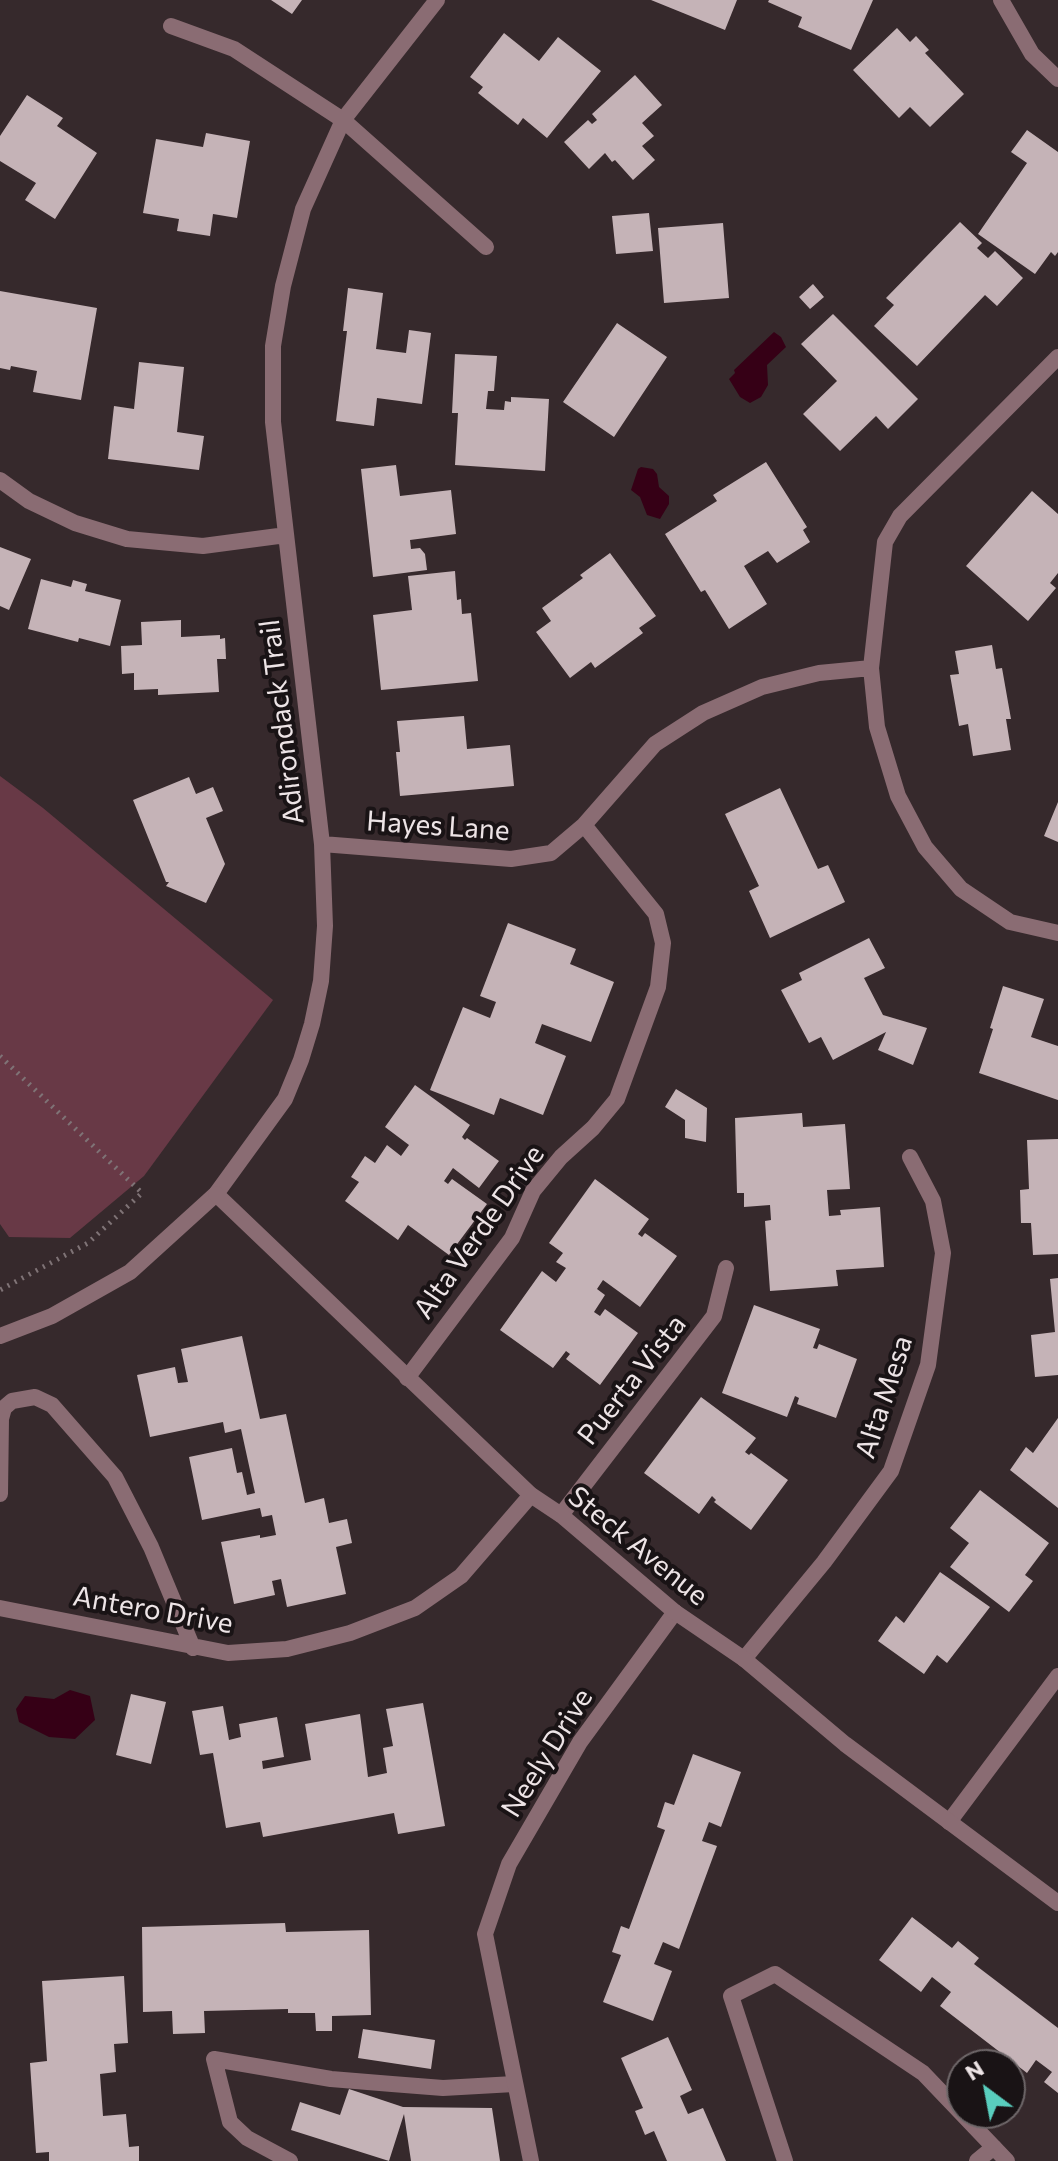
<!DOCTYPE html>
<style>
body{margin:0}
#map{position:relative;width:1058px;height:2161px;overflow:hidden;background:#36292c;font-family:Commissioner,sans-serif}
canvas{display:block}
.north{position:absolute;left:946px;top:2049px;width:80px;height:80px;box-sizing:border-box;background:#191315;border:2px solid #6e6769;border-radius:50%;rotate:328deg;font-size:22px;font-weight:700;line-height:32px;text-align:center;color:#ede4e6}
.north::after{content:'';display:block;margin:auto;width:28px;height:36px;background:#59cebe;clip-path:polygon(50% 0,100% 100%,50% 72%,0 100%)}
</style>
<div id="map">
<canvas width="1058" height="2161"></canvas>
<div class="north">N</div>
</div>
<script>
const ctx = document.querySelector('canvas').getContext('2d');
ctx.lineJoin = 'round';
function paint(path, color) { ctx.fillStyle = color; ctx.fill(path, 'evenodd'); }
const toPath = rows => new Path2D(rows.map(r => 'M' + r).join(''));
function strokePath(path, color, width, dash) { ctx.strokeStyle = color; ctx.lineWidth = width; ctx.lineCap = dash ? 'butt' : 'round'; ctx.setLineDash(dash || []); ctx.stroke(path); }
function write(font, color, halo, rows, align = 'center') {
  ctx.font = font + ' Commissioner,sans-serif'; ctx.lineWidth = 8; ctx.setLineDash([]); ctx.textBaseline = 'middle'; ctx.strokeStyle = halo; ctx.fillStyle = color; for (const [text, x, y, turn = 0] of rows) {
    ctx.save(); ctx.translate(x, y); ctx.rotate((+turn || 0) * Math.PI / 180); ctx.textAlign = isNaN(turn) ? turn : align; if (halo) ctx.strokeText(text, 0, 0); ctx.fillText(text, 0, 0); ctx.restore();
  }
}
paint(toPath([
 [0,776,43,808,273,1000,144,1176,70,1238,9,1237,0,1224]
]), '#683946');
paint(toPath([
 [774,332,781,337,786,347,767,365,768,385,761,397,750,403,740,397,729,379,735,373,734,370],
 [641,467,653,469,657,474,659,487,669,496,669,504,660,519,647,515,640,497,631,490,638,469],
 [70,1690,90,1696,95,1720,75,1739,49,1737,19,1722,16,1709,25,1696,54,1699]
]), '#360016');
paint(toPath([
 [271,0,302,0,292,14],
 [651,0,737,0,725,30],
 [769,0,873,0,851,50,798,27,802,17,768,2],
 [897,28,910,42,916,36,929,50,925,53,964,94,930,127,910,107,899,118,853,70],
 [504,33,539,61,558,37,601,71,547,138,523,118,518,125,478,93,483,87,470,77],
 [635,75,662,105,642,123,654,136,642,146,655,160,633,180,615,160,612,162,605,153,589,169,564,142,588,120,592,124,597,120,592,114],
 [27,95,63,118,57,126,97,153,55,219,25,200,36,183,0,161,0,136],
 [1027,130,1058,152,1058,252,1055,256,1051,252,1035,274,978,234,1027,163,1011,152],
 [206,133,250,141,237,218,213,214,210,236,177,231,179,219,143,213,156,139,203,147],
 [649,213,653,251,616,254,612,216],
 [960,222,982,243,977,248,988,258,995,251,1023,278,997,306,985,295,917,366,874,326,894,305,886,298],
 [723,223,729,298,664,303,658,228],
 [813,284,824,297,810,309,799,297],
 [348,288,383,293,376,349,406,353,409,330,431,333,422,404,377,398,374,426,336,421,347,331,343,331],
 [0,291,97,308,81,400,33,392,37,371,11,366,10,370,0,368],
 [833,314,918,399,888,429,876,416,840,451,803,414,837,381,801,344],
 [617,323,667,357,614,437,563,402],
 [455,354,497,356,494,391,488,391,486,409,504,410,505,401,511,402,511,397,549,399,545,471,455,465,458,413,452,413],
 [139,362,184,367,177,432,204,436,199,470,108,459,114,406,134,409],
 [766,462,807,527,803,530,810,542,777,563,768,551,744,566,767,604,729,629,705,590,701,592,665,534,717,501,713,495],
 [396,465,400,496,451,490,456,534,410,540,411,549,420,548,425,554,427,570,373,577,361,469],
 [1032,491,1058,514,1058,573,1050,583,1056,588,1028,621,966,566],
 [0,547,31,559,9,610,0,606],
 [610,553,656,616,639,628,643,633,595,668,591,662,570,678,536,632,551,621,542,608,583,578,580,575],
 [455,571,457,600,461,599,462,614,471,613,478,681,381,690,373,615,412,610,408,576],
 [41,579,71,587,73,580,87,584,85,591,121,600,110,646,79,638,78,642,28,629],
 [181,620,181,637,220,635,220,639,225,638,226,659,217,659,219,692,158,695,158,689,134,690,134,673,122,674,121,646,142,645,141,622],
 [992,645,996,669,1002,668,1011,719,1006,719,1011,750,973,756,968,724,959,726,950,675,959,674,955,651],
 [464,716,467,749,510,745,514,786,400,796,396,752,400,752,397,721],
 [189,777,196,794,213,787,223,811,206,818,225,864,206,903,166,886,169,882,166,882,133,800],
 [780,788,818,869,828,865,845,902,770,938,749,891,759,886,725,814],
 [1058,802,1058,842,1044,836],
 [508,923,576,949,570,964,614,982,591,1042,542,1024,535,1043,566,1056,543,1115,500,1098,494,1115,430,1090,463,1007,490,1018,496,1002,480,996],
 [869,938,885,968,864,978,883,1015,927,1028,913,1065,878,1050,886,1032,833,1060,821,1037,809,1043,781,990,802,980,799,973],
 [1003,986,1044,999,1031,1037,1058,1046,1058,1100,979,1073,993,1029,990,1028],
 [415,1085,470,1125,462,1137,465,1140,467,1138,499,1161,479,1188,453,1168,444,1181,448,1184,452,1179,487,1204,449,1255,408,1225,398,1240,345,1201,359,1182,351,1177,365,1156,375,1163,387,1145,401,1156,409,1145,385,1127],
 [676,1089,707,1108,706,1142,685,1138,685,1120,665,1107],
 [802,1113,803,1127,845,1124,850,1189,827,1190,829,1216,841,1215,840,1210,880,1207,884,1267,836,1270,838,1286,770,1291,765,1221,771,1220,770,1205,744,1207,744,1193,737,1193,735,1118],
 [1058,1139,1058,1254,1033,1255,1031,1223,1021,1223,1020,1190,1029,1189,1027,1140],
 [595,1179,649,1219,638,1234,642,1237,645,1233,677,1256,640,1307,603,1280,597,1289,605,1295,594,1312,600,1316,605,1309,638,1333,600,1385,566,1359,570,1354,566,1351,553,1368,500,1330,542,1271,556,1282,566,1268,556,1262,563,1253,549,1243],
 [1058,1278,1058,1375,1035,1377,1031,1335,1055,1332,1050,1279],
 [754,1305,820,1329,813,1348,817,1349,819,1344,857,1359,836,1418,797,1404,799,1398,795,1396,787,1417,722,1393],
 [242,1336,260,1419,286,1414,305,1503,324,1498,329,1523,347,1519,352,1543,336,1547,346,1594,287,1607,281,1579,272,1581,275,1595,234,1604,221,1542,260,1535,260,1538,276,1535,272,1515,262,1517,260,1508,202,1520,189,1457,232,1448,237,1473,242,1472,247,1495,255,1493,241,1429,225,1433,223,1422,150,1437,137,1375,175,1367,178,1383,188,1382,181,1349],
 [701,1397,756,1438,745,1452,749,1455,751,1453,788,1480,751,1530,714,1502,716,1500,712,1496,699,1514,644,1473],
 [1058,1418,1058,1508,1010,1470,1026,1447,1033,1453],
 [980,1490,1049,1543,1025,1575,1033,1581,1009,1612,950,1567,969,1543,950,1528],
 [940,1572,990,1607,947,1663,937,1655,924,1674,878,1641,896,1616,904,1623],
 [131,1694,166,1702,151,1764,116,1755],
 [423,1703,445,1826,398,1834,394,1813,263,1837,260,1822,226,1828,213,1753,200,1755,192,1711,223,1706,229,1740,241,1737,239,1724,277,1717,284,1757,262,1761,263,1769,311,1760,305,1724,360,1714,368,1777,387,1773,383,1748,393,1746,386,1709],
 [693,1754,741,1772,721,1827,709,1822,702,1841,717,1846,679,1949,663,1942,654,1964,672,1971,653,2021,603,2002,621,1955,612,1952,621,1926,629,1929,665,1830,657,1827,665,1802,674,1805],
 [912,1917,952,1948,958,1941,979,1958,974,1964,1058,2028,1058,2093,1044,2082,1052,2072,1036,2060,1027,2073,940,2006,951,1992,932,1977,921,1992,879,1960],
 [285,1923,286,1932,369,1930,371,2015,332,2016,332,2031,316,2031,315,2013,288,2013,288,2009,204,2011,205,2033,173,2034,172,2011,143,2012,142,1927],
 [124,1976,128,2043,114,2044,116,2072,100,2074,103,2116,126,2114,129,2147,139,2146,139,2161,49,2161,49,2152,36,2153,30,2063,47,2061,42,1981],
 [363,2029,435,2040,431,2069,358,2058],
 [668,2037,692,2090,680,2096,688,2114,703,2108,726,2161,667,2161,654,2131,645,2135,635,2111,643,2108,621,2058],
 [349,2089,403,2107,492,2108,500,2161,411,2161,404,2114,389,2161,291,2130,300,2102,340,2115]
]), '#c5b3b7');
strokePath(toPath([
 [0,1056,142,1193,88,1243,0,1290]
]), '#7f7376', 5, [2, 6]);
strokePath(toPath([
 [290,2161,247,2138,230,2122,214,2059,331,2079,392,2084,443,2088,514,2084],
 [785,2161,731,1996,775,1974,923,2073,1007,2161],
 [977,2161,994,2147]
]), '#8a6c73', 16);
strokePath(toPath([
 [1001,0,1032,54,1058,79],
 [171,26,234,49,343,120,486,247],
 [1058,357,900,516,885,542,871,668,877,727,898,796,925,847,961,889,1010,922,1058,933],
 [0,480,29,501,75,523,127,539,203,546,286,535],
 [322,844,511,859,551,853,584,825,655,744,703,713,762,687,819,673,871,668],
 [0,1336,52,1316,130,1272,216,1194,285,1099,301,1060,312,1024,321,981,325,926,322,844,273,422,273,346,283,286,303,209,343,120,437,0],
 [407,1378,512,1238,533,1191,561,1157,593,1128,617,1099,658,987,663,943,656,914,584,825],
 [0,1494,1,1419,4,1408,12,1401,35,1397,52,1405,115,1477,151,1547,193,1648],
 [561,1515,714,1316,726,1268],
 [0,1608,228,1653,287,1649,350,1633,415,1608,461,1576,531,1495],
 [744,1659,824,1562,891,1471,928,1365,943,1253,933,1201,910,1157],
 [949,1822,1058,1676],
 [531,2161,485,1934,509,1864,580,1742,675,1612]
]), '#8a6c73', 16);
strokePath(toPath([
 [216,1194,531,1495,561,1515,675,1612,744,1659,845,1744,1058,1903]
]), '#8a6c73', 16);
write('28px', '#ede4e6', '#191315', [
 ["Adirondack Trail",282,722,-97],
 ["Hayes Lane",438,826,4],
 ["Alta Verde Drive",479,1232,-55],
 ["Puerta Vista",632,1380,-52],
 ["Alta Mesa",884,1397,-72],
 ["Steck Avenue",638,1546,39],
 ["Antero Drive",153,1610,10],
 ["Neely Drive",547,1753,-58]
]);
</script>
